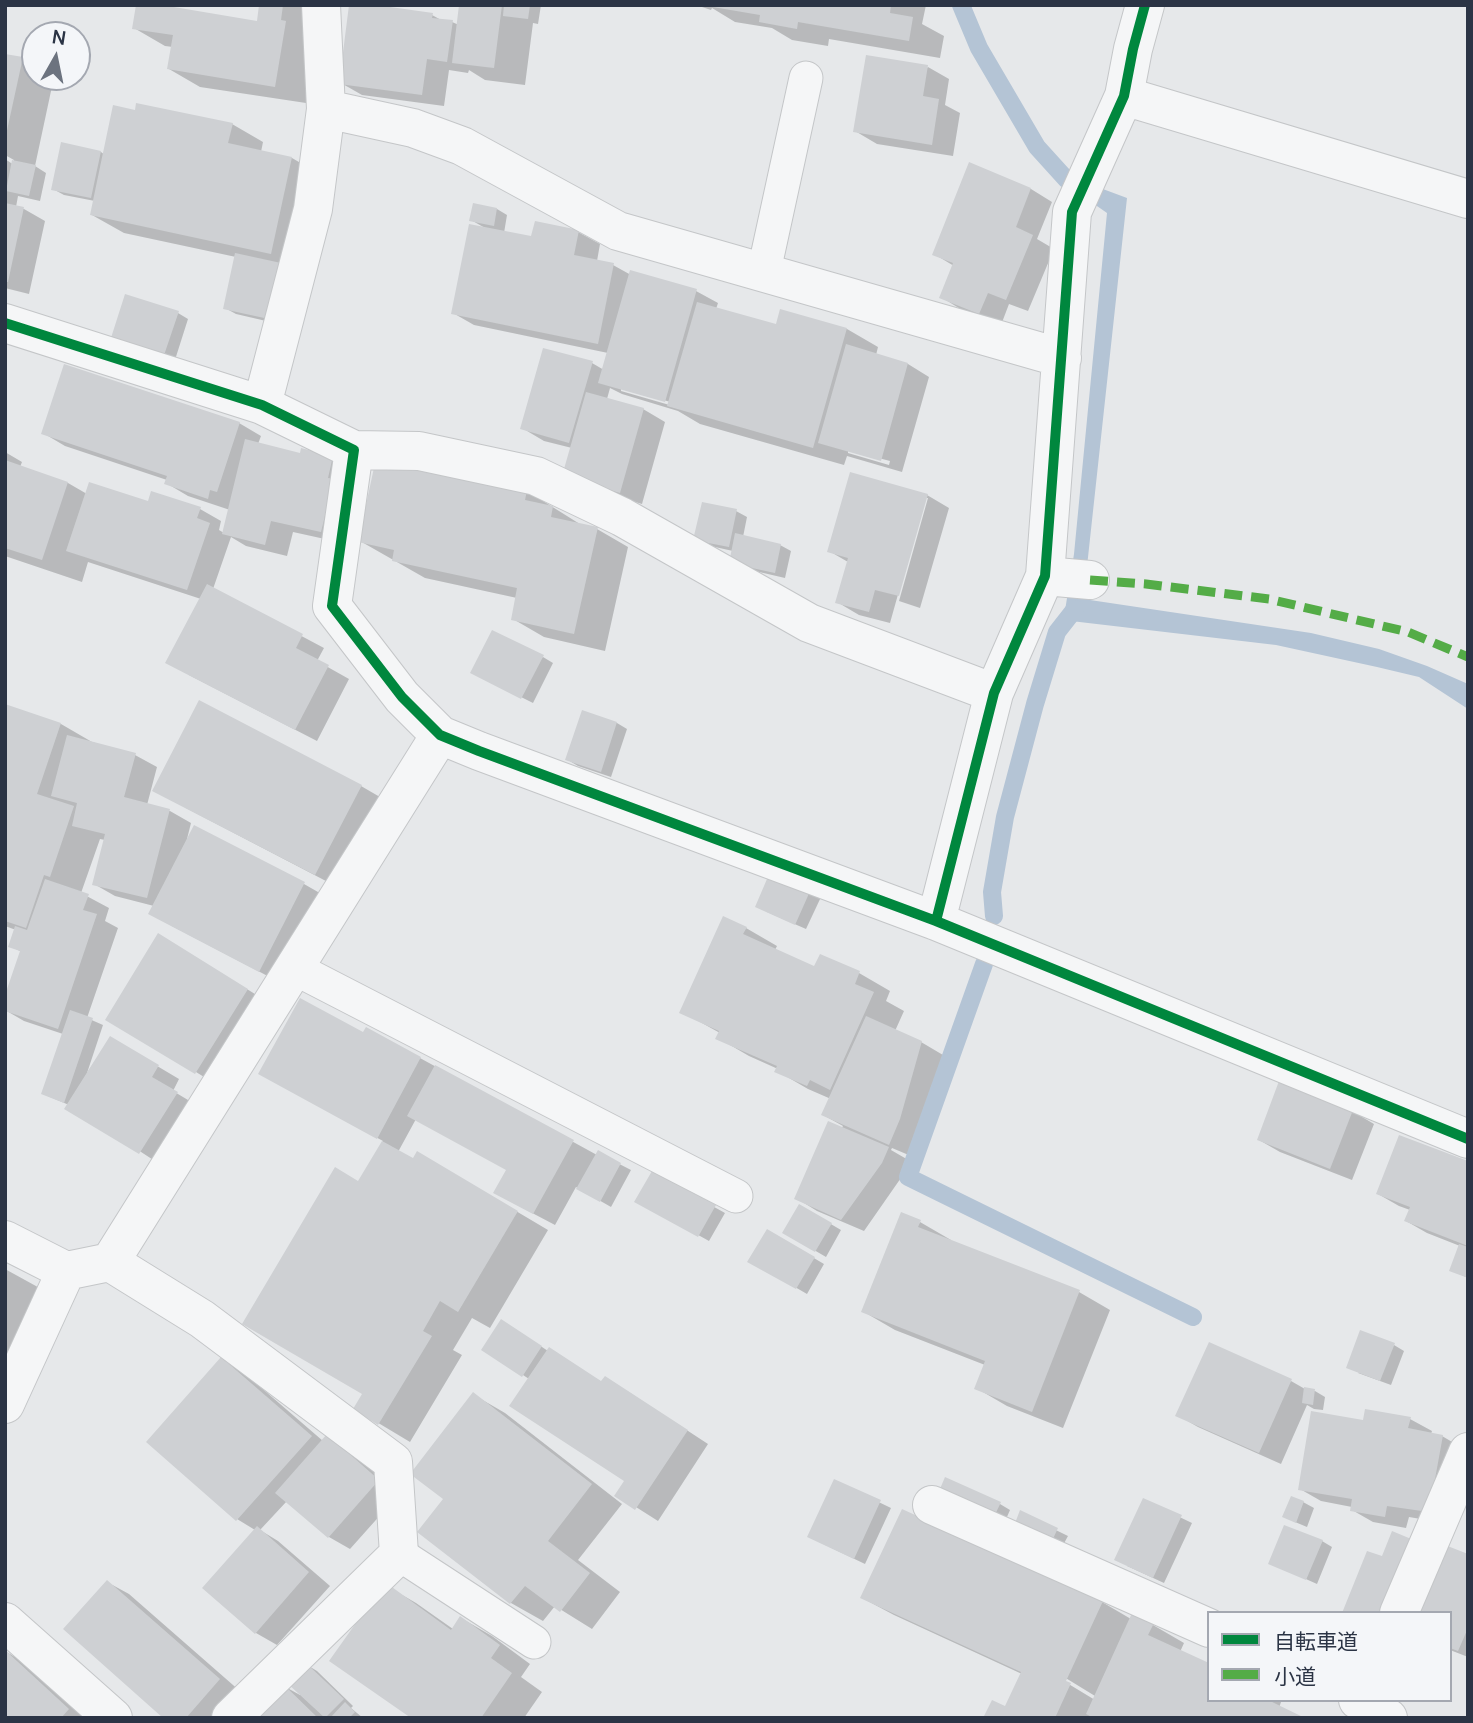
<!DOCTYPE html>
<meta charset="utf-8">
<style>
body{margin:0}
#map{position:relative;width:1473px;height:1723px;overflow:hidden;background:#e6e8ea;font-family:Manrope,"Noto Sans JP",sans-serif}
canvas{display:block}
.frame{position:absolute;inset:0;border:7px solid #2b3445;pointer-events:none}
.legend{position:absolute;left:1207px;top:1611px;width:245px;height:91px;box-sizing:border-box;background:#f4f6f9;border:2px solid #a4a8b1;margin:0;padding:9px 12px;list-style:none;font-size:21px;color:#2b3445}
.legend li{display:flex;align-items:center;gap:14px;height:35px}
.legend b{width:35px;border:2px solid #a4a8b1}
.north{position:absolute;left:21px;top:21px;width:70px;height:70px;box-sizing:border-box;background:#f4f6f9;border:2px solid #a4a8b1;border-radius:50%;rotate:9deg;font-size:19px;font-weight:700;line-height:28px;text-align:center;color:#2b3445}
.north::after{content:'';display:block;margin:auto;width:24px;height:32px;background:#6c737f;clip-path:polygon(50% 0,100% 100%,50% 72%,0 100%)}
</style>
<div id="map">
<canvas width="1473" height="1723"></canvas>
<div class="frame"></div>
<ul class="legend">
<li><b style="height:9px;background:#00873e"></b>自転車道</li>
<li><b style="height:9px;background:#54ac47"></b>小道</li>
</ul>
<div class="north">N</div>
</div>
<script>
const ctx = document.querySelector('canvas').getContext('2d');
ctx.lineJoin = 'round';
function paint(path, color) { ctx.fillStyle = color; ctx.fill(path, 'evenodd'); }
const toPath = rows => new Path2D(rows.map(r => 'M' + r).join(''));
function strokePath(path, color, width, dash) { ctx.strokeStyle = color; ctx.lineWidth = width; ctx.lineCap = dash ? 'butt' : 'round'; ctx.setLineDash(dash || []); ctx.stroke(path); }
paint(toPath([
 [1068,176,1127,198,1084,594,1090,600,1311,633,1379,649,1427,666,1468,684,1468,709,1419,677,1377,667,1276,645,1071,621,1064,617,1074,554,1107,213,1064,183]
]), '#b4c4d5');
paint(toPath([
 [261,5,317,5,316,41,306,103,200,87,169,69,173,47,165,46,134,28,258,23],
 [461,5,541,5,538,24,533,23,525,85,485,80,469,70,468,73,449,70,444,106,362,95,341,83,432,15,443,21,452,22,459,25],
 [696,5,926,5,922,24,944,36,940,58,829,39,828,46,792,40,772,28,735,22,712,8,711,10],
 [5,55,23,59,35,66,35,77,54,77,35,166,46,173,40,201,18,196,16,207,24,209,45,221,29,294,5,288,5,159,14,165,14,160,5,155],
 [928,67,949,79,945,105,960,113,953,156,877,144,855,131],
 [137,112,232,124,263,142,261,152,292,158,323,176,279,324,236,314,225,308,236,257,124,233,92,215,95,201,64,195,53,189,62,145,101,152,105,155],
 [970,165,1031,189,1052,202,1037,239,1054,249,1028,311,1009,304,1001,325,962,310,941,297,954,266,934,254],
 [497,209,507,215,504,233,533,239,578,232,600,244,597,261,613,265,631,275,696,291,718,303,716,309,777,326,847,329,878,347,876,355,908,364,929,377,902,472,847,456,844,465,700,424,678,411,622,394,610,388,607,399,643,409,665,422,642,504,586,487,572,448,544,441,522,428,592,363,604,370,608,353,474,325,453,313,485,228,471,220],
 [621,388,674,403,673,406,621,391],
 [848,450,890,461,889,465,848,453],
 [178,313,188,319,174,363,122,346],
 [239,423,261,436,258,444,301,455,332,458,354,470,343,543,293,532,287,556,246,546,231,537,213,589,324,648,317,661,349,679,317,741,189,675,201,599,88,562,82,582,5,556,5,452,22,462,20,467,68,483,87,494,200,509,221,521,219,530,224,533,230,510,188,496,166,483,167,480,65,446,43,433],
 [527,491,583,526,597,529,628,547,605,651,544,637,513,619,517,598,425,578,360,541],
 [927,495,949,508,920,608,899,601,928,498,925,498,890,623,859,615,837,602,848,562,829,551],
 [736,511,747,517,743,537,780,545,791,551,785,578,742,568,733,551,706,545,695,539],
 [543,657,553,663,533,703,483,678],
 [5,705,61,724,92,742,135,755,157,767,147,805,170,811,191,823,187,839,304,884,325,896,281,983,172,926,154,906,115,896,94,884,105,840,100,839,81,893,109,908,105,921,118,928,87,1018,103,1025,87,1073,110,1038,179,1079,173,1091,198,1106,161,1165,69,1105,43,1094,63,1034,24,1021,5,1010,22,952,10,946,16,930,5,926],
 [583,713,617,723,627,729,611,777,578,766,568,760],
 [361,786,392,804,347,892,186,808],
 [771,874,821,897,806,929,767,912],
 [746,928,777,946,775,950,815,968,859,973,890,991,886,1001,904,1011,895,1031,921,1042,943,1055,921,1132,911,1156,892,1148,891,1150,910,1161,903,1175,864,1231,817,1211,796,1198,843,1126,823,1115,831,1099,808,1089,777,1071,778,1069,749,1056,718,1038,720,1033,682,1012],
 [180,948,268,1002,217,1085,196,1072],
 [367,1029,597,1155,598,1153,631,1170,611,1207,576,1187,555,1225,517,1205,508,1170,416,1119,398,1152,413,1161,418,1153,548,1230,490,1328,472,1318,453,1350,462,1355,410,1442,355,1409,364,1394,358,1183,383,1141,282,1086,363,1034],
 [1352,1111,1374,1124,1352,1180,1280,1152,1259,1140],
 [1468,1163,1468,1278,1451,1270,1460,1246,1427,1233,1406,1221,1410,1210,1399,1206,1378,1194],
 [653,1173,725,1213,709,1241,637,1201],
 [800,1206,841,1230,826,1257,785,1233],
 [920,1222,951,1240,951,1241,1079,1292,1110,1310,1063,1428,1007,1406,976,1388,985,1365,895,1330,864,1312],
 [768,1231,824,1264,807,1294,750,1261],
 [5,1269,45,1291,5,1366],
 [512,1327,548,1351,602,1382,627,1391,708,1444,658,1521,617,1495,626,1480,529,1379,523,1375],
 [1394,1345,1404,1351,1391,1385,1358,1373],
 [222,1360,243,1372,323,1441,349,1448,400,1493,350,1549,329,1537,287,1501,260,1530,278,1541,330,1586,277,1645,256,1633,255,1530,237,1519,149,1442],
 [1291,1381,1305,1389,1315,1391,1325,1397,1323,1410,1314,1409,1307,1405,1281,1464,1198,1427,1177,1415],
 [474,1395,505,1413,622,1504,578,1560,620,1592,592,1629,555,1606,543,1621,511,1603,419,1532,445,1499],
 [1410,1419,1432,1431,1431,1434,1442,1436,1464,1449,1450,1524,1409,1517,1406,1528,1373,1522,1352,1510,1352,1507,1321,1501,1300,1489,1365,1422],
 [835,1481,891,1508,865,1564,819,1542],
 [1144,1500,1192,1523,1164,1583,1127,1566],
 [949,1501,1000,1504,1010,1510,1003,1526],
 [1303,1502,1314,1508,1307,1527,1295,1522],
 [1021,1513,1068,1536,1062,1547],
 [1322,1541,1332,1547,1317,1584,1270,1563],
 [1468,1556,1468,1657,1450,1650,1450,1613],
 [107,1582,129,1594,241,1692,218,1718,166,1718],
 [385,1585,416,1603,453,1629,461,1618,492,1636,530,1664,521,1677,542,1692,524,1718,414,1718],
 [862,1598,1102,1602,1131,1619,1153,1625,1184,1643,1180,1652,1209,1700,1278,1700,1281,1702,1279,1708,1094,1718,985,1718,1006,1708,1022,1674,894,1615],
 [1064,1677,1095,1696,1095,1700,1062,1680],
 [5,1651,25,1663,84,1718,5,1718],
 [307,1665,317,1671,353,1706,351,1708,363,1718,250,1718,282,1685,300,1695]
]), '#0003');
strokePath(toPath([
 [961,5,979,48,1037,147,1066,179,1086,191],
 [994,916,992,892,1005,817,1035,704,1057,632,1075,609],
 [984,964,908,1177,1193,1317]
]), '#b4c4d5', 18);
paint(toPath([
 [136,5,162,5,257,21,259,5,283,5,281,20,286,21,275,87,167,69,173,35,132,29],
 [349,5,376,5,433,13,432,18,453,20,447,62,427,59,422,95,339,84],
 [459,5,502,5,494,68,452,63],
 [504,5,530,5,528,19,503,16],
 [713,5,891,5,890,13,913,17,909,41,798,22,797,29,759,22,760,15,713,7],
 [5,54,23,57,6,135,5,135],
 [866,55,928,65,923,96,939,99,932,145,853,132],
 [136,103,233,123,228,143,292,157,271,254,90,215,113,105,135,110],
 [61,142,101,151,91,198,51,190],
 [12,160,36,165,29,196,6,191],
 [969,162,1031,188,1016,227,1033,235,1006,300,988,293,979,314,939,298,953,263,932,255],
 [5,203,24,207,8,282,5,282],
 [473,203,497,208,494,226,469,221],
 [535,221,579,230,574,255,614,263,598,344,451,314,469,224,531,236],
 [235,253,281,263,269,319,223,309],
 [630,270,697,289,665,402,598,383],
 [125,294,179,311,163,358,110,341],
 [697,302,776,324,780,309,847,328,813,448,667,406],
 [846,344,908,363,881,461,818,443],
 [543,348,593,361,569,443,520,429],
 [64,364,240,422,217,492,210,490,208,499,164,484,167,476,41,434],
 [586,392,644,408,620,493,562,476],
 [245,439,300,453,301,448,333,456,328,478,334,479,321,532,271,521,265,545,222,534],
 [5,460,68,482,42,560,5,548],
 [375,463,416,471,416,465,527,490,525,500,553,506,551,517,598,527,574,634,511,620,517,588,392,561,394,550,358,542],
 [850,472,928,494,899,596,875,590,869,612,835,603,848,558,827,552],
 [89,482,148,501,151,491,201,507,197,518,210,523,187,590,66,551],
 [702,502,737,509,729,547,693,540],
 [735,533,781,544,775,573,729,563],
 [207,584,303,634,296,648,329,665,295,730,165,663],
 [492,630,544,655,521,699,470,673],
 [199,700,362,785,315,875,152,791],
 [5,704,61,723,37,794,74,806,50,877,44,875,26,928,5,921],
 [582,710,617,722,601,772,565,760],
 [67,735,136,753,124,797,170,809,147,898,92,885,105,834,72,826,77,803,51,796],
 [194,825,305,882,259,972,148,914],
 [770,872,811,889,795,925,755,907],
 [45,879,89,894,83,910,97,914,58,1029,5,1011,5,995,20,951,8,947,15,926,27,930],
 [723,916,747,927,743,934,814,966,820,954,860,971,855,984,874,992,830,1090,810,1080,807,1086,774,1072,777,1066,715,1039,719,1031,679,1013],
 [158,933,248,989,195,1074,105,1020],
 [300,998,363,1032,366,1027,421,1057,377,1139,258,1074],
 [70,1010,93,1018,64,1103,41,1094],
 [866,1016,922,1041,900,1119,889,1145,821,1115],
 [110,1036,159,1065,152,1077,178,1092,139,1154,64,1109],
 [435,1065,574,1140,533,1214,493,1193,506,1170,407,1116],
 [1279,1081,1353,1110,1330,1169,1257,1140],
 [828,1121,889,1147,882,1163,841,1220,794,1199],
 [1399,1135,1468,1161,1468,1246,1404,1221,1410,1207,1376,1194],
 [382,1141,413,1158,417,1151,518,1211,458,1312,440,1301,423,1331,432,1336,378,1425,353,1409,362,1394,242,1324,335,1167,358,1181],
 [598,1150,621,1163,600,1202,576,1189],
 [652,1171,716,1205,698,1237,634,1202],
 [799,1204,832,1223,815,1252,782,1233],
 [901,1212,921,1220,918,1227,1080,1290,1032,1412,974,1389,985,1361,861,1312],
 [767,1229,815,1257,796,1289,747,1262],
 [1459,1244,1468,1247,1468,1278,1449,1271],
 [501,1319,542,1346,522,1377,481,1350],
 [1360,1330,1395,1343,1380,1381,1346,1368],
 [1209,1342,1292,1379,1259,1453,1175,1416],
 [549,1347,601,1381,605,1376,688,1430,635,1510,614,1496,624,1481,509,1406],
 [221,1357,312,1436,236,1521,146,1442],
 [1304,1387,1315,1389,1313,1405,1302,1403],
 [473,1392,592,1484,548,1541,590,1573,560,1612,525,1586,510,1604,417,1532,443,1499,410,1474],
 [1365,1409,1411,1417,1408,1428,1443,1435,1429,1512,1387,1506,1385,1517,1350,1511,1352,1499,1298,1490,1311,1411,1363,1420],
 [327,1434,379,1480,328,1538,275,1493],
 [945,1477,1001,1502,992,1521,937,1496],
 [834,1479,881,1500,854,1559,807,1537],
 [1291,1496,1304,1501,1296,1523,1282,1517],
 [1143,1498,1182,1515,1153,1578,1114,1560],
 [902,1509,1103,1601,1066,1681,1071,1683,1055,1718,983,1718,992,1700,1005,1706,1021,1672,860,1598],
 [1020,1510,1058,1528,1051,1543,1014,1526],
 [1284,1525,1323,1540,1306,1580,1268,1564],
 [257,1526,309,1572,255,1634,202,1588],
 [1392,1531,1416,1541,1387,1613,1342,1613,1367,1551,1382,1556],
 [1445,1545,1468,1554,1468,1628,1458,1651,1450,1648,1450,1613,1418,1613],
 [107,1580,220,1679,186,1718,163,1718,63,1629],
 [385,1582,451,1630,460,1616,500,1645,491,1658,512,1673,481,1718,411,1718,329,1661],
 [1132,1613,1154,1623,1148,1635,1209,1663,1209,1700,1268,1700,1305,1718,1094,1718,1086,1714],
 [5,1650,69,1709,61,1718,5,1718],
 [306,1663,344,1699,325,1718,287,1683],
 [281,1682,318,1718,247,1718],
 [345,1702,355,1712,349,1718,330,1718]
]), '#ced0d3');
const service = toPath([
 [764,271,806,78],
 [294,968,736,1196],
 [399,1554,534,1642]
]);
const minor = toPath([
 [1124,96,1468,199],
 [326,109,413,128,462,146,618,231,1062,358],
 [5,323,262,405,354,450,332,606,402,697,440,735,479,751,936,921,1468,1139],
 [262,405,313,209,326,109,321,5],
 [354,450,419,451,536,476,622,517,809,623,994,693],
 [1045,576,1090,580],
 [936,921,994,693,1045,576,1072,212,1124,96,1133,49,1145,5],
 [5,1240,66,1271,5,1404],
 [110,1262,440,735],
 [66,1271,110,1262,202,1319,393,1462,399,1554,231,1718],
 [932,1505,1209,1628],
 [1399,1613,1468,1452],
 [5,1622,113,1718],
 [1358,1700,1388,1718]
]);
strokePath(service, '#c4c6c8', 35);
strokePath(minor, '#c4c6c8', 40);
strokePath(service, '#f5f6f7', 33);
strokePath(minor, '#f5f6f7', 38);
strokePath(toPath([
 [1090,580,1146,584,1269,599,1408,632,1468,657]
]), '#54ac47', 9, [18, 9]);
strokePath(toPath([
 [5,323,262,405,354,450,332,606,402,697,440,735,479,751,936,921,1468,1139],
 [936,921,994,693,1045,576,1072,212,1124,96,1133,49,1145,5]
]), '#00873e', 10);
</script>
